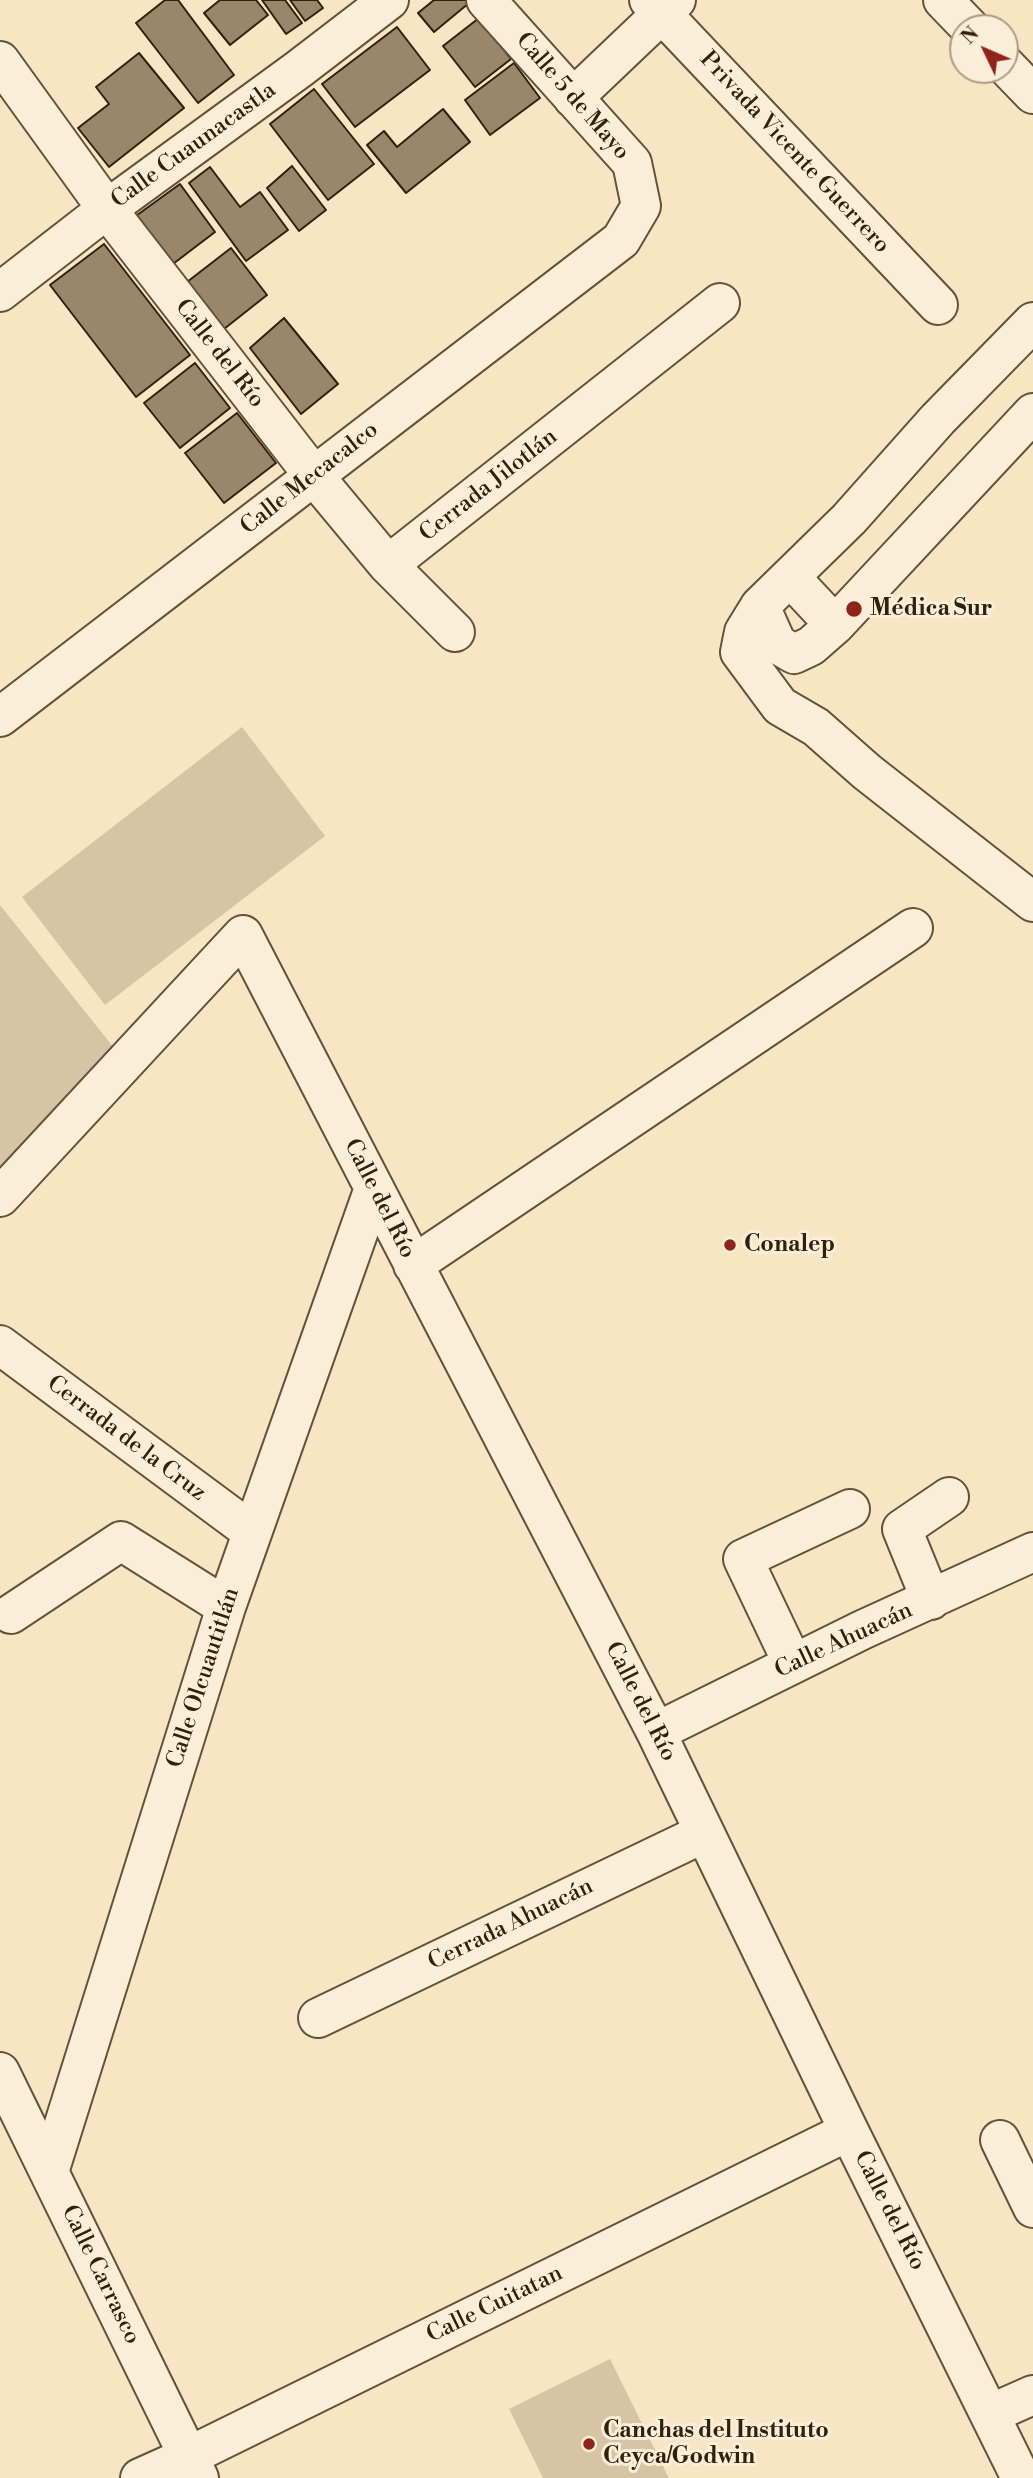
<!DOCTYPE html>
<meta charset="utf-8">
<style>
body{margin:0}
#map{position:relative;width:1033px;height:2478px;overflow:hidden;background:#f8e5c4;font-family:"Libre Bodoni",serif}
canvas{display:block}
.north{position:absolute;left:949px;top:14px;width:70px;height:70px;box-sizing:border-box;background:#faeed9;border:2px solid #aa9c86;border-radius:50%;rotate:314deg;font-size:19px;font-weight:700;line-height:28px;text-align:center;color:#32200a}
.north::after{content:'';display:block;margin:auto;width:24px;height:32px;background:#8f2418;clip-path:polygon(50% 0,100% 100%,50% 72%,0 100%)}
</style>
<div id="map">
<canvas width="1033" height="2478"></canvas>
<div class="north">N</div>
</div>
<script>
const ctx = document.querySelector('canvas').getContext('2d');
ctx.lineJoin = 'round';
function paint(path, color) { ctx.fillStyle = color; ctx.fill(path, 'evenodd'); }
const toPath = rows => new Path2D(rows.map(r => 'M' + r).join(''));
function strokePath(path, color, width, dash) { ctx.strokeStyle = color; ctx.lineWidth = width; ctx.lineCap = dash ? 'butt' : 'round'; ctx.setLineDash(dash || []); ctx.stroke(path); }
function write(font, color, halo, rows, align = 'center') {
  ctx.font = font + ' "Libre Bodoni",serif'; ctx.lineWidth = 6; ctx.setLineDash([]); ctx.textBaseline = 'middle'; ctx.strokeStyle = halo; ctx.fillStyle = color; for (const [text, x, y, turn = 0] of rows) {
    ctx.save(); ctx.translate(x, y); ctx.rotate((+turn || 0) * Math.PI / 180); ctx.textAlign = isNaN(turn) ? turn : align; if (halo) ctx.strokeText(text, 0, 0); ctx.fillText(text, 0, 0); ctx.restore();
  }
}
paint(toPath([
 [242,727,325,836,105,1005,22,897],
 [0,905,134,1073,0,1178],
 [610,2359,669,2478,543,2478,509,2409]
]), '#d6c4a4');
const building = toPath([
 [165,0,178,0,234,75,198,103,136,23,165,0],
 [220,0,256,0,268,15,230,45,204,13,220,0],
 [262,0,285,0,302,23,286,34,262,0],
 [290,0,317,0,323,8,305,21,290,0],
 [434,0,467,0,469,3,434,32,418,13,434,0],
 [479,18,511,59,475,87,443,46,479,18],
 [397,27,430,70,355,127,322,84,397,27],
 [139,53,184,108,109,167,78,128,109,104,96,87,139,53],
 [514,63,540,98,490,135,465,100,514,63],
 [314,89,374,164,328,200,270,124,314,89],
 [443,109,470,142,406,193,367,145,384,131,397,147,443,109],
 [292,166,326,210,299,231,267,188,292,166],
 [210,167,240,207,260,192,288,230,246,261,189,183,210,167],
 [180,184,215,232,169,267,133,218,180,184],
 [104,244,190,355,136,397,50,285,104,244],
 [231,248,267,295,224,329,187,282,231,248],
 [284,318,338,384,301,414,250,348,284,318],
 [195,363,230,408,180,448,144,403,195,363],
 [237,413,276,463,224,503,185,453,237,413]
]);
paint(building, '#99866b');
strokePath(building, '#32200a', 2);
const minor = toPath([
 [649,0,938,305],
 [943,0,970,28],
 [0,61,107,209,314,476,388,565,455,632],
 [1005,65,1033,94],
 [573,98,676,0],
 [0,292,107,209,299,69,389,0],
 [1033,322,938,419,849,519,760,606,744,632,740,652,780,706,816,727,867,772,1033,902],
 [388,565,720,303],
 [791,578,835,625],
 [760,606,777,644,794,654,811,646,835,625,1033,413],
 [0,717,621,240,641,206,632,163,486,0],
 [0,1197,243,935,656,1732,849,2131,1021,2478],
 [413,1265,913,928],
 [0,1345,252,1532],
 [931,1600,902,1529,949,1497],
 [11,1614,121,1541,226,1607],
 [793,1664,743,1559,850,1509],
 [656,1732,862,1630,1033,1552],
 [318,2018,704,1833],
 [0,2072,199,2478],
 [1000,2140,1033,2208],
 [49,2172,226,1607,374,1188],
 [990,2414,1033,2395],
 [140,2478,189,2456,849,2131]
]);
strokePath(minor, '#645138', 42);
strokePath(minor, '#faeed9', 38);
for (const [x, y, r, color] of [
 [854,609,9,"#8f2418"],
 [730,1245,7,"#8f2418"],
 [589,2444,7,"#8f2418"]
]) { const dot = new Path2D(); dot.arc(x, y, r, 0, 2 * Math.PI); ctx.fillStyle = color; ctx.fill(dot); strokePath(dot, '#faeed9', 2.5); }
write('23px', '#32200a', '#faeed9', [
 ["Calle 5 de Mayo",572,97,49],
 ["Calle Cuaunacastla",194,146,-36],
 ["Privada Vicente Guerrero",794,153,47],
 ["Calle del Río",219,354,52],
 ["Calle Mecacalco",310,479,-38],
 ["Cerrada Jilotlán",489,486,-38],
 ["Calle del Río",379,1199,63],
 ["Cerrada de la Cruz",126,1439,37],
 ["Calle Ahuacán",844,1641,-25],
 ["Calle Olcuautitlán",204,1678,-72],
 ["Calle del Río",640,1702,63],
 ["Cerrada Ahuacán",511,1925,-26],
 ["Calle del Río",889,2211,63],
 ["Calle Carrasco",100,2275,64],
 ["Calle Cuitatan",495,2305,-26]
]);
write('bold 23px', '#32200a', '#faeed9', [
 ["Médica Sur",870,609],
 ["Conalep",744,1245],
 ["Canchas del Instituto",603,2431],
 ["Ceyca/Godwin",603,2457]
], 'left');
</script>
